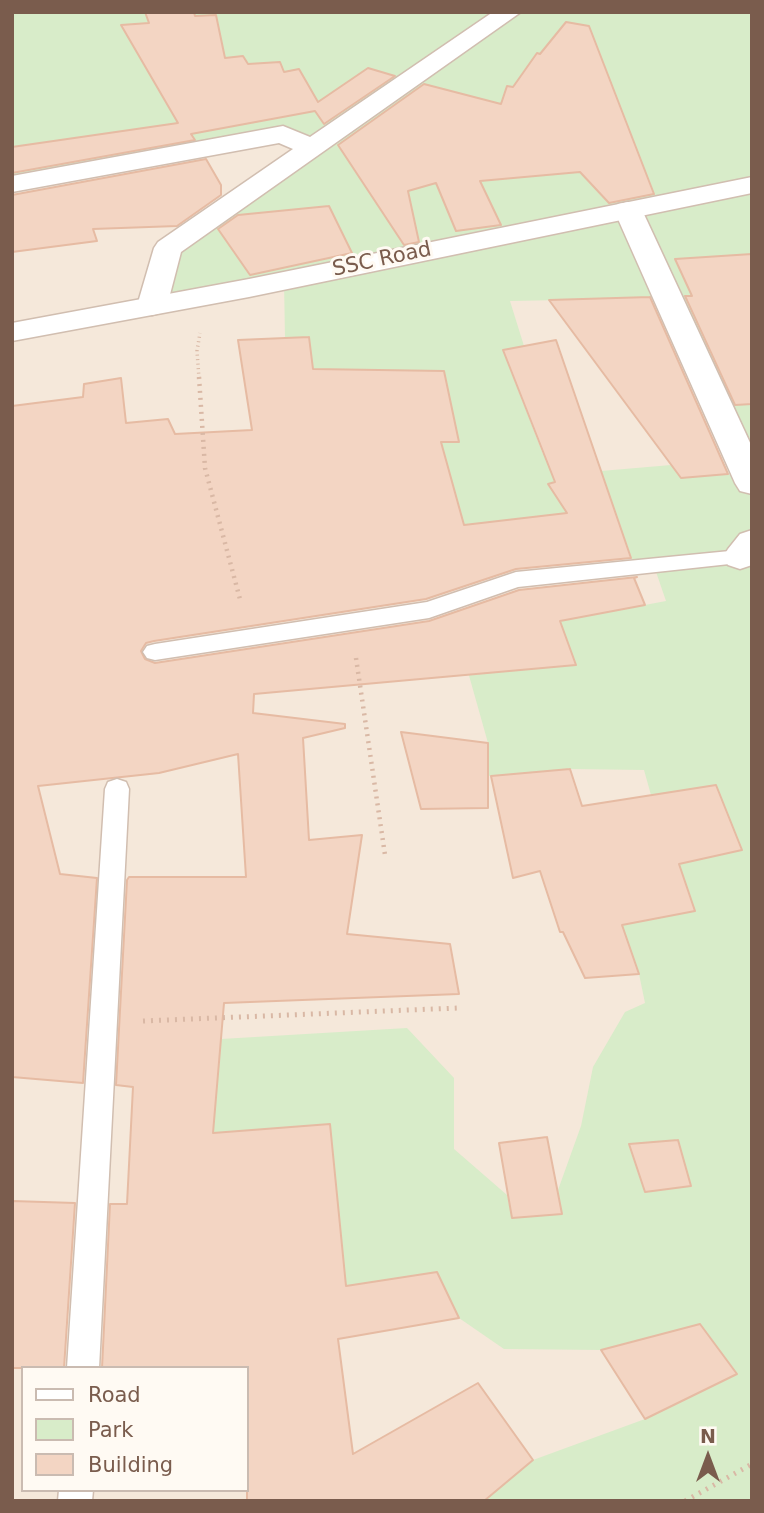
<!DOCTYPE html>
<style>
body{margin:0}
#map{position:relative;width:764px;height:1513px;overflow:hidden;background:#fdf6ec;font-family:"DejaVu Sans",sans-serif}
canvas{display:block}
.frame{position:absolute;inset:0;border:14px solid #7a5c4d;pointer-events:none}
.legend{position:absolute;left:21px;top:1366px;width:228px;height:126px;box-sizing:border-box;background:#fffaf3;border:2px solid #cabbb1;margin:0;padding:9px 12px;list-style:none;font-size:21px;color:#7a5c4d}
.legend li{display:flex;align-items:center;gap:14px;height:35px}
.legend b{width:35px;border:2px solid #cabbb1}
.north{position:absolute;left:673px;top:1422px;width:70px;height:70px;-webkit-text-stroke:5px #fffaf3;paint-order:stroke;rotate:0deg;font-size:19px;font-weight:700;line-height:28px;text-align:center;color:#7a5c4d}
.north::after{content:'';display:block;margin:auto;width:24px;height:32px;background:#7a5c4d;clip-path:polygon(50% 0,100% 100%,50% 72%,0 100%)}
</style>
<div id="map">
<canvas width="764" height="1513"></canvas>
<div class="frame"></div>
<ul class="legend">
<li><b style="height:9px;background:#fff"></b>Road</li>
<li><b style="height:19px;background:#d8ecc9"></b>Park</li>
<li><b style="height:19px;background:#f3d5c3"></b>Building</li>
</ul>
<div class="north">N</div>
</div>
<script>
const ctx = document.querySelector('canvas').getContext('2d');
ctx.lineJoin = 'round';
function paint(path, color) { ctx.fillStyle = color; ctx.fill(path, 'evenodd'); }
const toPath = rows => new Path2D(rows.map(r => 'M' + r).join(''));
function strokePath(path, color, width, dash) { ctx.strokeStyle = color; ctx.lineWidth = width; ctx.lineCap = dash ? 'butt' : 'round'; ctx.setLineDash(dash || []); ctx.stroke(path); }
function write(font, color, halo, rows, align = 'center') {
  ctx.font = font + ' "DejaVu Sans",sans-serif'; ctx.lineWidth = 6; ctx.setLineDash([]); ctx.textBaseline = 'middle'; ctx.strokeStyle = halo; ctx.fillStyle = color; for (const [text, x, y, turn = 0] of rows) {
    ctx.save(); ctx.translate(x, y); ctx.rotate((+turn || 0) * Math.PI / 180); ctx.textAlign = isNaN(turn) ? turn : align; if (halo) ctx.strokeText(text, 0, 0); ctx.fillText(text, 0, 0); ctx.restore();
  }
}
paint(toPath([
 [12,12,752,12,752,1501,12,1501],
 [23,1368,247,1368,247,1490,23,1490]
]), '#f5e8da');
paint(toPath([
 [12,12,752,12,752,1501,484,1501,533,1460,645,1419,737,1374,700,1324,601,1350,504,1349,459,1318,437,1272,346,1286,330,1125,213,1133,221,1039,407,1028,454,1078,454,1149,507,1195,512,1218,562,1214,558,1190,581,1126,593,1067,625,1012,645,1003,639,974,622,924,695,911,679,864,742,850,716,785,651,795,644,770,570,769,488,776,488,743,468,672,575,665,560,621,666,601,654,566,632,559,601,471,671,465,681,478,747,473,668,298,510,301,524,346,503,351,543,454,571,455,578,475,549,484,567,513,464,525,441,442,458,441,444,371,373,370,343,468,285,338,284,281,152,306,168,248,311,149,283,134,12,184]
]), '#d8ecc9');
const building = toPath([
 [145,12,194,12,195,16,216,15,225,58,243,56,248,64,280,62,284,72,299,69,318,102,368,68,395,76,324,124,315,111,191,134,195,140,12,173,12,147,178,123,121,25,149,23,145,12],
 [566,22,589,26,654,194,609,203,580,172,480,181,501,225,456,231,436,183,408,191,419,242,404,245,338,145,424,84,501,104,507,86,513,87,537,53,540,54,566,22],
 [206,159,221,185,221,195,177,226,93,229,97,241,12,252,12,195,206,159],
 [329,206,352,253,250,275,218,229,238,215,329,206],
 [752,254,752,404,735,405,685,296,692,296,675,259,752,254],
 [650,297,728,474,681,478,549,300,650,297],
 [309,337,313,369,444,371,459,442,441,442,464,525,567,513,548,484,555,482,503,350,556,340,631,558,516,569,426,599,154,641,146,643,141,651,145,659,155,663,429,621,519,590,637,577,634,578,645,605,560,621,576,665,254,694,253,713,345,724,345,728,303,738,309,840,362,835,347,934,450,944,459,994,224,1003,213,1133,330,1124,346,1286,437,1272,459,1318,338,1339,353,1454,478,1383,533,1460,484,1501,247,1501,247,1368,102,1368,110,1204,127,1204,133,1087,116,1085,127,880,129,877,246,877,238,754,159,773,38,786,60,874,97,878,83,1083,12,1077,12,406,83,397,84,384,121,378,126,423,168,419,175,434,252,430,238,340,309,337],
 [401,732,488,743,488,808,421,809,401,732],
 [570,769,582,806,716,785,742,850,679,864,695,911,622,925,639,974,585,978,563,932,560,932,540,871,513,878,491,776,570,769],
 [547,1137,562,1214,512,1218,499,1143,547,1137],
 [678,1140,691,1186,645,1192,629,1144,678,1140],
 [12,1201,75,1203,64,1368,12,1368,12,1201],
 [700,1324,737,1374,645,1419,601,1350,700,1324]
]);
paint(building, '#f3d5c3');
strokePath(building, '#e6bba3', 2);
const service = toPath([
 [740,550,748,552,751,557,748,562,518,587,429,618,155,660,147,658,143,652,147,646,155,644,427,602,516,572,740,550],
 [117,779,126,782,129,789,99,1368,67,1368,105,789,108,782,117,779],
 [59,1490,93,1490,92,1501,58,1501,59,1490]
]);
const minor = toPath([
 [493,12,521,12,181,252,167,306,163,312,152,315,141,312,137,306,154,248,158,242,293,149,279,143,12,192,12,176,283,126,310,137,493,12],
 [628,202,638,204,642,210,752,447,752,494,740,491,735,483,614,210,618,204,628,202],
 [752,530,752,565,740,569,728,565,723,557,728,549,740,534,752,530]
]);
const tertiary = toPath([
 [752,177,752,193,249,297,12,341,12,323,249,279,752,177]
]);
strokePath(service, '#d1beb0', 3);
strokePath(minor, '#d1beb0', 3);
strokePath(tertiary, '#d1beb0', 3);
strokePath(toPath([
 [199,378,197,351,200,333]
]), '#d9b8a5', 3.5, [1, 3.5]);
strokePath(toPath([
 [199,377,205,468,241,603],
 [356,658,385,855]
]), '#d9b8a5', 4.5, [2, 5]);
strokePath(toPath([
 [143,1021,458,1008],
 [685,1501,752,1464]
]), '#d9b8a5', 5, [2, 6]);
paint(service, '#fff');
paint(minor, '#fff');
paint(tertiary, '#fff');
write('21px', '#7a5c4d', '#fffaf3', [
 ["SSC Road",382,260,-12]
]);
</script>
